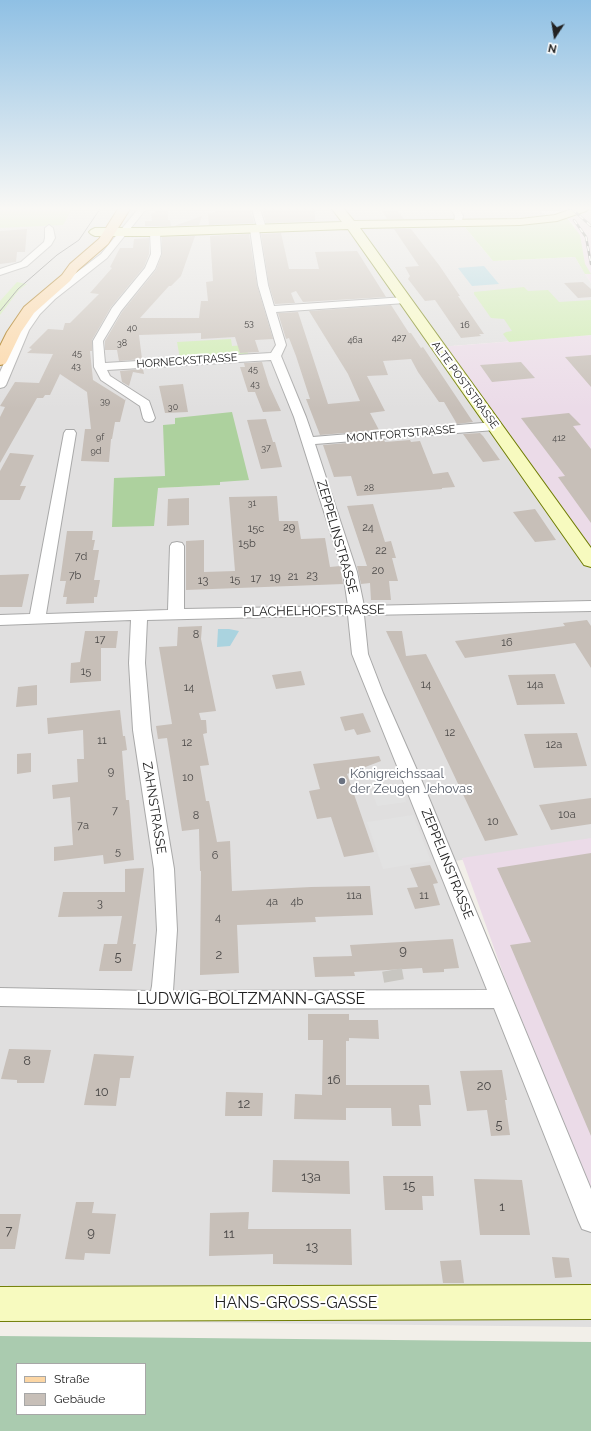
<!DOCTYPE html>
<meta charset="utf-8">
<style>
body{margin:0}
#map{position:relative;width:591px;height:1431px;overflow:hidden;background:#f2efe9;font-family:Raleway,sans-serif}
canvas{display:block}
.legend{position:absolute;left:16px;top:1363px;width:130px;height:52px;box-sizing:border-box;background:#fff;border:1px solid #a7a7a7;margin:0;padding:5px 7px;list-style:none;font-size:12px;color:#222}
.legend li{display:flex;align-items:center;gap:8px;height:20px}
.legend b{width:20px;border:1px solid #a7a7a7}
.north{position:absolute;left:535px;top:16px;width:40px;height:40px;-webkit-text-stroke:3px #fff;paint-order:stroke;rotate:192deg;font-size:11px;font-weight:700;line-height:16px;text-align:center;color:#222}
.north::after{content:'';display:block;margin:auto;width:14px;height:18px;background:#222;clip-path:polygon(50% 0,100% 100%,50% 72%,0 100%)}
</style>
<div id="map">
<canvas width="591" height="1431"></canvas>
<ul class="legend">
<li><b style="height:5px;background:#fcd6a4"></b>Straße</li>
<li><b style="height:11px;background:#c7bfb8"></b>Gebäude</li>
</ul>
<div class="north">N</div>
</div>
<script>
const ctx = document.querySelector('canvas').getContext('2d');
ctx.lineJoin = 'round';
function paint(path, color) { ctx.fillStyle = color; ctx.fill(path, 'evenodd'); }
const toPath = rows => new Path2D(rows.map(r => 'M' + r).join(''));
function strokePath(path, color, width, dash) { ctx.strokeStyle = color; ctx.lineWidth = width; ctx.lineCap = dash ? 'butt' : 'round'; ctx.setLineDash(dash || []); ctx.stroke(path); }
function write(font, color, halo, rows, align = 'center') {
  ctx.font = font + ' Raleway,sans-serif'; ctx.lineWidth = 4; ctx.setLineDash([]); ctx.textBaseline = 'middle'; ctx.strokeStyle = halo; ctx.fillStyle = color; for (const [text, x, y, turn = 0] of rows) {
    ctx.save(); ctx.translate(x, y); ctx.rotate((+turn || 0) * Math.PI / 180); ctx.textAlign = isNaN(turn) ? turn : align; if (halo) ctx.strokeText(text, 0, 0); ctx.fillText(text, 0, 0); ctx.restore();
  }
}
paint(toPath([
 [0,209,539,209,546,216,517,218,467,219,463,225,493,261,575,257,591,283,591,335,439,347,591,561,591,839,455,861,591,1215,591,1327,0,1320],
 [175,418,220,482,219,485,157,488,165,476,176,424]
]), '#e0dfdf');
paint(toPath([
 [591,209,591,283,575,257,575,226,567,218],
 [591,335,591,561,439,347],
 [591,838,591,1191,504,976,462,858]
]), '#ebdbe8');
paint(toPath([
 [0,209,72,209,63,225,0,228],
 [567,218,580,235,585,264,591,274,585,274,575,257,493,261,463,225],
 [17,282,27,284,19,290,0,315,0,301],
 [524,287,528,291,548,290,559,302,591,300,591,335,509,342,503,334,506,332,512,331,504,319,491,318,474,294,474,292],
 [231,339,232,346,246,345,248,354,180,359,177,342]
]), '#cdebb0');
paint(toPath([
 [232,412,249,480,220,482,220,485,158,488,154,526,112,527,114,478,165,476,163,425,175,424,175,418]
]), '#add19e');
paint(toPath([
 [0,1336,591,1342,591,1431,0,1431],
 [17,1364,145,1364,145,1414,17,1414]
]), '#aacbaf');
paint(toPath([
 [402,790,406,802,377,806,373,795],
 [413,815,431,861,383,869,367,822]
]), '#e2e2e2');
paint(toPath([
 [484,266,499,284,472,286,458,268],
 [218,629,229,629,239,631,230,646,217,647]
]), '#aad3df');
paint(toPath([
 [155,209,168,209,168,220,170,220,171,226,145,226,145,221,152,221,151,213,155,213],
 [262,209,315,209,315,221,266,223],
 [251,210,254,223,209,225,208,214,216,211],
 [382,211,398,211,404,219,387,219],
 [202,216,199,225,174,226],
 [27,229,25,252,17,252,16,262,0,264,0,231],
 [394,229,411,229,439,265,460,296,458,296,484,334,479,334,481,336,461,338,435,300,425,301,408,279,410,276,405,267,419,266],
 [281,233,289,269,319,269,315,252,357,251,386,297,303,302,296,291,291,293,295,303,275,304,269,285,261,234],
 [249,234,257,285,273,339,255,340,259,352,240,353,235,337,201,339,201,333,139,335,142,359,119,361,117,350,105,350,105,341,122,312,156,270,162,254,162,237,195,236,181,276,171,286,169,286,140,318,199,318,201,301,208,301,206,282,213,281,210,236],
 [149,238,149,254,144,267,111,307,92,340,92,351,90,351,93,380,125,400,126,398,120,422,115,422,112,439,111,439,109,462,81,461,85,429,91,429,87,392,60,374,50,395,45,395,43,398,37,398,0,463,0,417,5,407,0,406,15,382,39,383,53,354,27,353,32,349,29,348,48,329,63,330,65,323,70,323,99,294,90,293,112,268,110,267,120,248,133,248,134,239],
 [583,282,591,289,591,297,578,298,564,283],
 [391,305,409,333,411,333,421,348,423,347,473,422,457,424,444,402,439,402,418,372,411,359,383,361,388,375,367,376,385,411,370,413,379,430,320,435,306,399,310,399,296,356,289,338,286,339,278,313,298,312,328,404,360,401,348,374,309,311],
 [591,355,591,387,565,357],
 [262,362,269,385,281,411,263,412,255,392,248,392,240,367,245,367,244,363],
 [521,362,535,378,492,382,480,365],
 [143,369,144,374,133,372,129,386,122,382,120,371],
 [183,384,188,412,165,413,159,386],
 [569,413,581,425,573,426,591,449,591,523,558,477,565,476,521,418],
 [266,419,273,442,275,442,282,467,261,469,247,420],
 [480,433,483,436,500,460,483,462,463,434],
 [384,440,385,442,410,440,411,442,420,441,433,474,448,472,455,487,442,488,442,489,357,496,351,476,334,477,323,445],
 [10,453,34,455,20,486,26,486,20,500,0,500,0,471],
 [277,496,279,521,298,521,301,539,325,538,330,567,340,566,343,584,186,590,186,541,204,540,204,572,235,571,229,497],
 [189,498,189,525,167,526,168,499],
 [373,504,385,542,391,541,396,558,392,558,398,581,389,581,391,600,371,600,370,583,361,584,357,566,367,566,347,506],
 [535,509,556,540,535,542,513,512],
 [67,531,93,531,92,540,95,540,93,550,99,550,94,580,100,580,97,597,94,597,94,603,66,604,67,597,63,597,66,581,60,581],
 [29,574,22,607,0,607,0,575],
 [587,620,591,626,591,668,575,643,465,658,455,641,565,626,563,623],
 [202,626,201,639,216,711,199,713,201,720,206,720,207,733,203,734,209,765,200,766,206,801,209,801,217,842,230,841,232,891,311,887,370,886,373,915,315,917,316,922,237,925,239,973,200,975,201,871,200,871,199,829,182,831,167,738,158,739,156,726,172,724,159,647,177,646,178,627],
 [85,631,118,631,116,648,101,648,101,681,70,683,71,663,80,662],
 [386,631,402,631,406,656,426,654,518,835,485,841],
 [301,671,305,685,276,689,272,675],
 [555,674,565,704,517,705,508,675],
 [37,685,37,705,16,707,18,687],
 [120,710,123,736,125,736,127,750,122,751,126,800,129,800,134,860,104,864,103,855,54,861,54,847,73,845,70,797,53,799,52,785,78,782,77,759,84,759,83,730,48,734,47,718],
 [363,713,371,732,357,735,354,729,345,731,340,717],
 [577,733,587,766,534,768,524,734],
 [31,753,31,772,17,774,17,754],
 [379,756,381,761,347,774,374,852,344,857,331,817,317,819,309,791,320,789,313,764],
 [591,798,591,824,551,830,539,805],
 [591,853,591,1136,510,945,531,942,497,868],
 [430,865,438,883,433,884,440,905,415,909,407,888,418,887,410,868],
 [144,868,133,944,136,944,132,971,99,971,104,944,117,944,122,916,58,917,63,892,125,892,125,869],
 [453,939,459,968,444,969,444,972,423,973,422,968,354,972,355,976,315,977,313,957,352,956,350,945],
 [308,1014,349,1014,349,1020,378,1020,379,1039,349,1038,349,1041,346,1041,346,1085,429,1085,431,1105,419,1105,421,1126,392,1126,391,1108,346,1108,346,1120,294,1119,295,1094,322,1095,323,1040,308,1040],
 [9,1049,51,1050,44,1083,17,1083,17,1080,1,1079],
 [94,1054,134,1056,130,1078,120,1078,116,1106,84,1105],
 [502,1070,507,1100,505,1100,510,1135,491,1136,487,1110,467,1111,460,1071],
 [226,1092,263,1093,262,1116,225,1116],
 [273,1160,349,1161,350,1194,272,1192],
 [383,1176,433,1176,434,1196,422,1196,423,1210,385,1210],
 [474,1179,522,1180,530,1235,480,1235],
 [76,1202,94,1202,92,1213,116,1214,110,1254,85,1253,84,1260,65,1259],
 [249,1212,248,1229,351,1229,352,1265,273,1264,273,1254,209,1256,210,1213],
 [0,1214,21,1214,15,1249,0,1249],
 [552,1257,569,1258,572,1277,555,1278],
 [461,1260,464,1283,443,1283,440,1261]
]), '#c7bfb8');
strokePath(toPath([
 [392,970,394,981]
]), '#c8c6c1', 20, [20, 10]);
const street = toPath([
 [138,209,146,209,107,258,55,299,40,314,29,330,6,385,4,387,0,388,0,372,19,330,32,310,47,295,101,254,138,209],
 [252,209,260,209,266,228,262,231,259,230,268,285,274,306,405,297,410,300,405,303,276,312,286,345,281,356,306,417,313,437,495,422,499,423,501,426,499,429,495,430,315,444,357,572,364,606,591,601,591,611,364,615,368,654,383,693,424,786,591,1189,591,1232,582,1229,578,1220,494,1008,160,1009,0,1006,0,988,151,991,152,986,157,930,154,869,133,730,129,663,131,620,0,625,0,615,30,614,64,433,66,430,74,430,76,433,46,614,168,610,170,546,172,543,177,542,182,543,184,546,184,609,348,606,343,572,294,417,271,360,107,370,110,376,149,401,155,418,153,421,149,422,145,421,143,418,140,406,101,380,94,367,93,341,112,308,145,268,151,254,150,232,155,229,160,232,161,254,155,269,121,311,103,341,105,363,271,353,276,345,258,285,250,229,254,226,257,227,252,209],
 [348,615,352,654,487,990,173,991,177,930,174,869,151,730,145,663,147,620,348,615],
 [451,209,459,209,463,216,461,225,455,225,454,223,455,216,451,209],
 [49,225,53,228,55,238,51,245,27,266,0,275,0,269,21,262,44,242,45,238,45,228,49,225]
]);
const secondary = toPath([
 [332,209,344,209,354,221,520,219,555,215,572,209,588,209,586,211,557,221,520,225,360,228,591,548,591,567,584,565,348,229,155,236,95,236,91,234,89,232,91,230,95,228,155,228,342,222,332,209],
 [591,1285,591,1319,0,1321,0,1287,591,1285]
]);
const primary = toPath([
 [118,209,130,209,108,244,78,270,70,281,34,313,21,332,7,361,5,364,0,365,0,346,7,332,24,307,62,275,70,264,99,239,118,209]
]);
strokePath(street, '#a9a9a9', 2);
strokePath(secondary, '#707d05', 2);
strokePath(primary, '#a06b00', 2);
paint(street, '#fff');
paint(secondary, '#f7fabf');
paint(primary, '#fcd6a4');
strokePath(toPath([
 [0,311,18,289,57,255,79,240,100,209]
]), '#707070', 1);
const rail = toPath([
 [572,209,591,226],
 [574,220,586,237,591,264]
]);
strokePath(rail, '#707070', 2.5);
strokePath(rail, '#fff', 1.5, [5]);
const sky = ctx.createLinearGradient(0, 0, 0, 409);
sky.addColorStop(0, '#8fc0e4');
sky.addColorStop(0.51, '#f9f8f5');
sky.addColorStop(1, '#f9f8f500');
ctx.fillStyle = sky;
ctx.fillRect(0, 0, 591, 409);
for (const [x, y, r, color] of [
 [342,781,4,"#6b7280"]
]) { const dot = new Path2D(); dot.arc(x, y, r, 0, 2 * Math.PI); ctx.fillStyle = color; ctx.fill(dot); strokePath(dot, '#fff', 1.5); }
write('9px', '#4b4948', null, [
 ["53",249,323],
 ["16",465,325],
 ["40",132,328],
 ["427",399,338],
 ["46a",355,340],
 ["38",122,343],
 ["45",77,353],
 ["43",76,366],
 ["45",253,369],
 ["43",255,384],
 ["39",105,401],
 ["30",173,407],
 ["9f",100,437],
 ["412",559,438],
 ["37",266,448],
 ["9d",96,451],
 ["28",369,488],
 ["31",252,503]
]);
write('11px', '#222', '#fff', [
 ["HORNECKSTRASSE",187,361,-4],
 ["ALTE POSTSTRASSE",465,385,54],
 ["MONTFORTSTRASSE",401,434,-5]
]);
write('11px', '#4b4948', null, [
 ["29",289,528],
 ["24",368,528],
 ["15c",256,529],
 ["15b",247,544],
 ["22",381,551],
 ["7d",81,557],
 ["20",378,571],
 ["7b",75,576],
 ["23",312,576],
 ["21",293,577],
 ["19",275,578],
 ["17",256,579],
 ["15",235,580],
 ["13",203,581],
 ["8",196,635],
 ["17",100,640],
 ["16",507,643],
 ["15",86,672],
 ["14",426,685],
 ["14a",535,685],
 ["14",189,688],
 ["12",450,733],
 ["11",102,741],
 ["12",187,743],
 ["12a",554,745],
 ["9",111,772],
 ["10",188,778],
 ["7",115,811],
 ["10a",567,815],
 ["8",196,816],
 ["10",493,822],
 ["7a",83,826],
 ["5",118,852],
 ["6",215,856],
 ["11a",354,896],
 ["11",424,896],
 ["4a",272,902],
 ["4b",297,902],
 ["3",100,904],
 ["4",218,918]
]);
write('13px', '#222', '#fff', [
 ["ZEPPELINSTRASSE",337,537,74],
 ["PLACHELHOFSTRASSE",314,611,-1],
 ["ZAHNSTRASSE",154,808,81],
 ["ZEPPELINSTRASSE",447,864,68]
]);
write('13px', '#5b616d', '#fff', [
 ["Königreichssaal",350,774],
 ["der Zeugen Jehovas",350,789]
], 'left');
write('13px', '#4b4948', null, [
 ["9",403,951],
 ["2",219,955],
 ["5",118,957],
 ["8",27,1061],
 ["16",334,1080],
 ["20",484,1086],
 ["10",102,1092],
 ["12",244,1104],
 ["5",499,1125],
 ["13a",311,1177],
 ["15",409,1186],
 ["1",502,1207],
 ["7",9,1231],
 ["9",91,1233],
 ["11",229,1234],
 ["13",312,1247]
]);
write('16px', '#222', '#fff', [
 ["LUDWIG-BOLTZMANN-GASSE",251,999],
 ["HANS-GROSS-GASSE",296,1303]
]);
</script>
